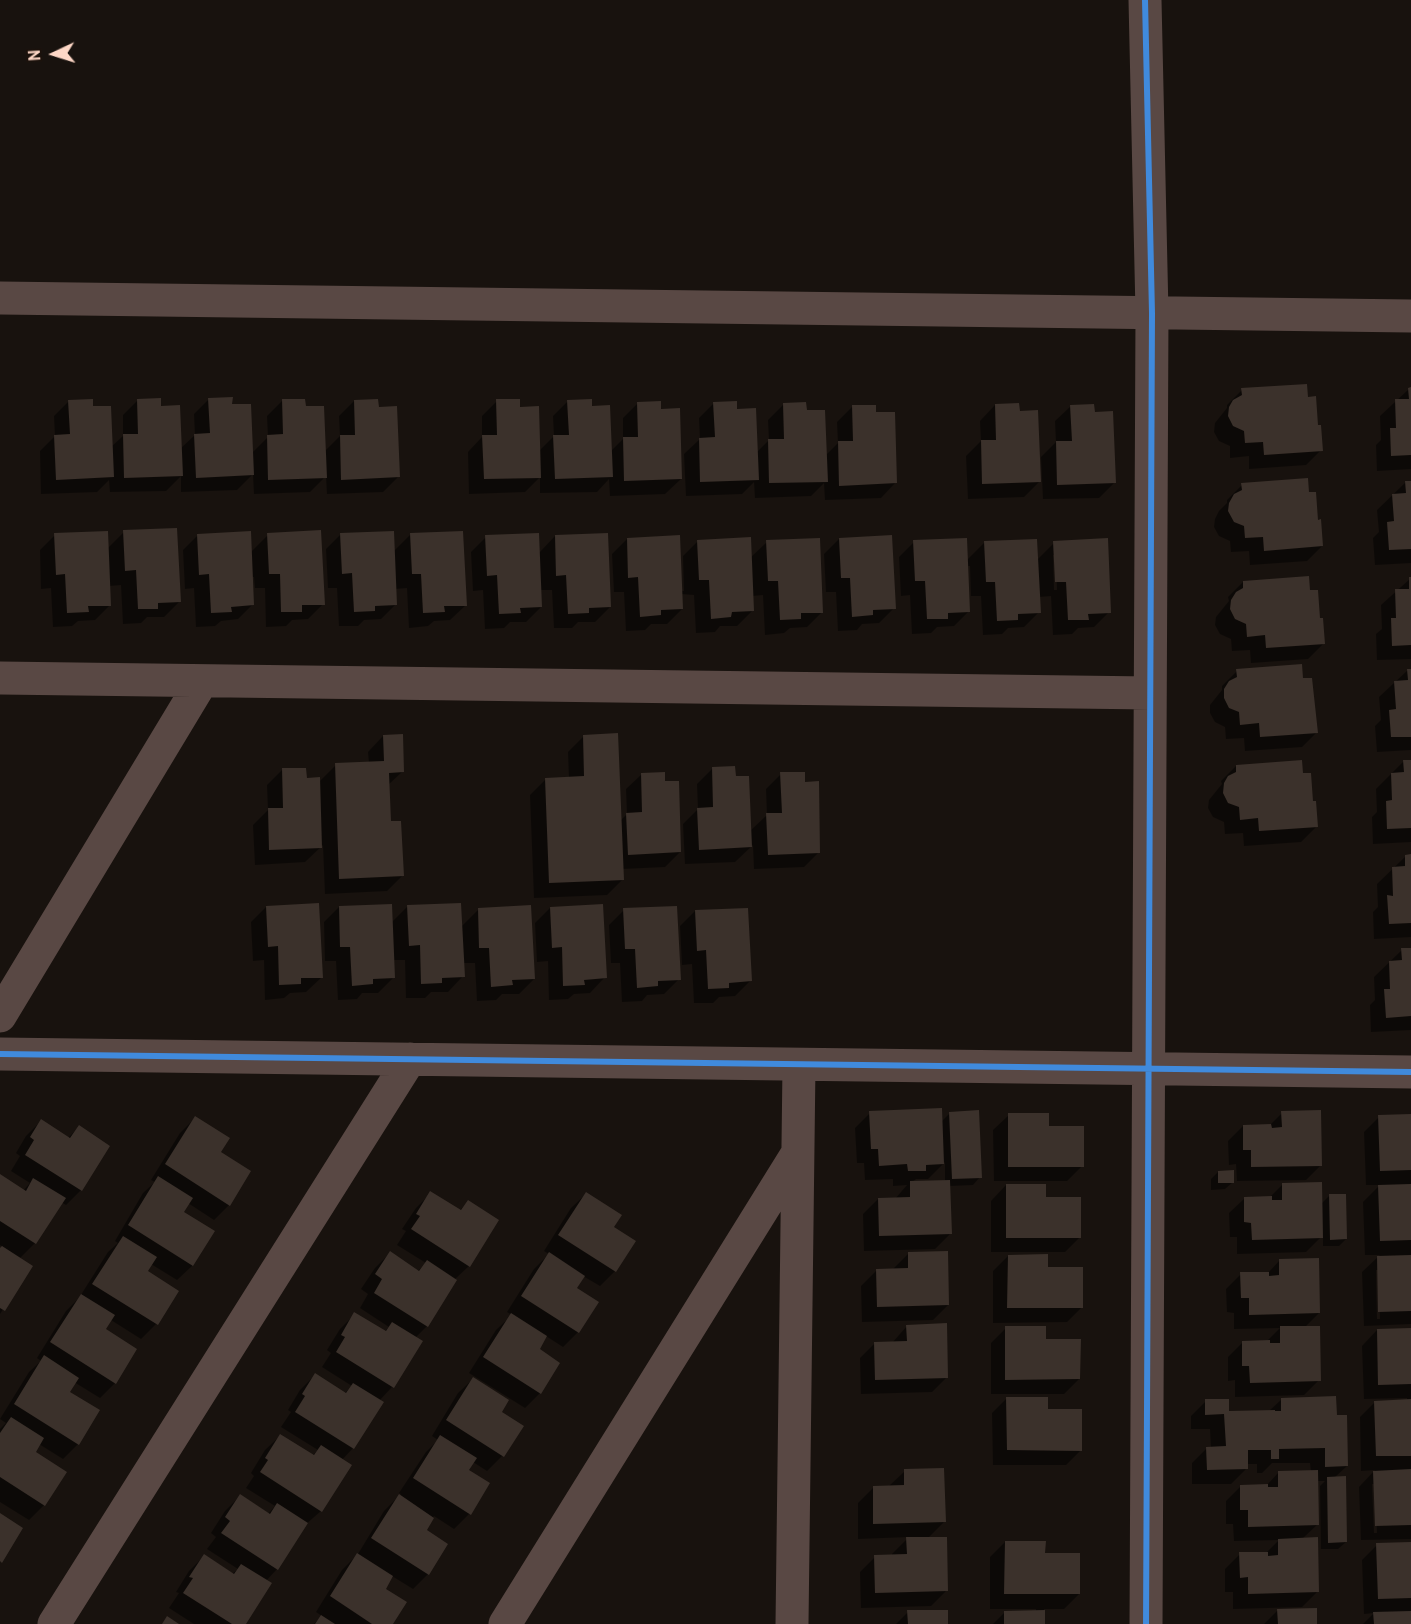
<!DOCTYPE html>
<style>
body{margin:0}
#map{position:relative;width:1411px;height:1624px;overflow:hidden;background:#18120e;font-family:Overpass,sans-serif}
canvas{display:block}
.north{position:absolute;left:24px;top:24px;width:60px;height:60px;-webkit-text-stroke:4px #1b110b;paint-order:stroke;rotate:266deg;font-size:16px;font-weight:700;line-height:24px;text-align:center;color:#fed7c6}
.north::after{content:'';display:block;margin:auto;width:21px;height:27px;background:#fed7c6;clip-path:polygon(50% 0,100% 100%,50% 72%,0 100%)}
</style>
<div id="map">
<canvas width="1411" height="1624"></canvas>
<div class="north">N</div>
</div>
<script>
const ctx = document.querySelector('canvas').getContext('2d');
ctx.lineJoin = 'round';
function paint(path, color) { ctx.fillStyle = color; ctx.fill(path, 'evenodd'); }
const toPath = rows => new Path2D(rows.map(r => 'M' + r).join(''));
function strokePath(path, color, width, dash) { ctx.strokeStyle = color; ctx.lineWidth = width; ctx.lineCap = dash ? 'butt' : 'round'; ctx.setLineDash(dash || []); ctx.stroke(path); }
paint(toPath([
 [1409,389,1411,389,1411,469,1377,471,1376,445,1381,440,1380,416],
 [1242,390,1307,398,1317,426,1321,450,1306,465,1249,469,1249,456,1230,458,1230,446,1219,441,1214,432,1215,423,1227,408,1227,405],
 [209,399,231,406,252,453,268,437,267,416,282,401,305,408,324,452,340,436,339,416,354,401,398,477,383,492,327,494,326,476,310,492,254,494,253,474,237,490,181,492,181,476,166,491,110,492,109,480,97,492,41,494,40,451,55,436,54,416,69,401,91,408,111,447,123,436,123,415,138,400,160,407,180,449,195,435,194,414],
 [497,401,519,408,539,451,554,436,553,416,568,401,591,408,611,451,623,439,623,418,638,403,660,410,681,479,665,494,610,496,609,479,597,492,540,493,540,477,525,492,469,494,468,452,482,437,482,416],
 [714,403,736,410,756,453,769,440,768,420,783,405,806,412,825,456,838,443,837,422,852,407,874,414,896,482,881,498,825,500,824,483,811,496,755,498,754,482,742,494,686,496,684,454,700,439,699,418],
 [995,405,1039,482,1024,497,968,499,966,456,981,441,980,421],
 [1071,406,1114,483,1099,498,1043,499,1041,457,1056,442,1055,421],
 [1406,482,1411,482,1411,563,1375,565,1373,538,1379,532,1377,510],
 [1242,485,1307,494,1317,521,1322,546,1307,561,1250,565,1249,551,1231,552,1230,541,1219,536,1214,527,1215,519,1219,511,1227,503,1227,500],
 [124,532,179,602,164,617,147,617,141,623,123,624,121,585,109,586,110,605,95,620,78,621,72,626,53,627,51,588,41,589,40,550,55,535,107,549],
 [341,534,393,552,410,535,466,605,450,620,434,621,428,626,409,628,407,588,395,589,396,604,381,619,364,620,358,626,339,626,337,588,328,588,326,549],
 [198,535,250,553,268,535,323,604,308,619,292,620,286,626,266,627,265,588,255,588,254,577,251,577,253,604,238,619,221,621,215,626,196,627,194,588,185,589,183,550],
 [555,536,610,607,595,622,578,622,572,628,554,628,552,590,540,590,541,607,526,622,510,622,504,628,485,629,483,590,473,591,471,552,486,537,539,553],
 [627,539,681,591,684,591,683,556,698,541,750,558,767,542,822,612,807,627,790,628,784,633,765,635,763,595,752,596,752,611,737,626,720,626,715,632,696,633,694,595,681,594,682,609,667,624,651,624,645,630,626,631,624,592,614,592,612,554],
 [839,539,894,608,879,623,862,624,857,630,838,631,836,592,826,592,824,554],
 [914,542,966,561,984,543,1037,560,1054,543,1109,612,1094,627,1078,628,1072,634,1053,635,1051,596,1039,597,1039,612,1024,627,1008,628,1002,634,983,635,981,596,971,596,970,566,967,566,969,611,954,626,937,627,931,633,912,634,910,595,901,596,899,557],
 [1053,555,1056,555,1057,590,1054,590],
 [1411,578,1411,659,1377,660,1376,634,1382,629,1381,605],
 [1243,582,1308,592,1323,644,1308,659,1251,663,1250,650,1232,651,1231,639,1220,634,1215,625,1216,617,1229,601,1228,597],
 [1408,670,1411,670,1411,750,1377,752,1375,726,1381,720,1379,697],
 [1237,671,1302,680,1317,732,1302,747,1245,751,1244,738,1226,739,1225,727,1215,722,1210,713,1210,705,1222,690,1222,686],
 [383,736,402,772,388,785,390,823,402,876,387,891,325,894,323,845,305,862,255,865,253,825,268,810,267,785,282,770,305,779,319,782,336,765,369,763,368,752],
 [584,736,620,821,627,814,626,789,642,774,680,852,665,867,622,869,622,880,607,895,534,898,530,795,545,780,569,778,568,752],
 [1404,761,1411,761,1411,842,1373,844,1372,817,1377,812,1376,789],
 [1236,766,1301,775,1316,827,1301,842,1244,846,1243,833,1225,834,1224,822,1213,817,1208,808,1209,800,1222,784,1221,781],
 [712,769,750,831,767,815,766,789,781,774,819,852,804,867,754,869,753,845,735,862,685,864,683,824,698,809,697,784],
 [1406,856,1411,856,1411,937,1374,939,1373,912,1378,907,1377,884],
 [408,906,461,927,479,909,534,979,519,994,502,994,496,1000,477,1001,475,963,462,963,463,976,448,992,431,992,425,998,406,998,405,960,393,960,394,977,378,993,362,993,357,999,338,1000,336,961,325,961,324,922,339,907,391,923],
 [266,907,322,977,306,992,290,993,284,998,265,1000,264,960,253,961,251,922],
 [550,908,605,977,590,993,574,994,568,999,549,1000,548,961,537,962,535,923],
 [624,910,679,979,664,994,647,995,642,1001,622,1002,620,963,611,963,609,925],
 [695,911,750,981,735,996,719,997,713,1003,694,1003,692,964,682,965,680,926],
 [1411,949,1411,1030,1371,1032,1370,1005,1375,1000,1374,977,1402,950],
 [870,1113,941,1122,950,1113,980,1177,973,1185,949,1186,950,1234,935,1249,864,1251,863,1214,878,1199,895,1199,907,1185,893,1186,893,1179,865,1180,864,1163,857,1163,855,1128],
 [945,1162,945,1182,912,1182,916,1179,928,1179],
 [1282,1113,1321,1165,1306,1180,1237,1181,1236,1164,1229,1165,1228,1141,1243,1126,1269,1126],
 [1009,1115,1082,1166,1067,1181,994,1181,993,1130],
 [1411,1116,1411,1324,1364,1326,1362,1272,1380,1255,1365,1255,1363,1202,1380,1185,1366,1185,1364,1132,1379,1117],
 [1376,1270,1379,1270,1380,1319,1377,1319],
 [195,1118,218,1152,229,1205,214,1220,188,1203,182,1212,213,1232,192,1266,177,1280,151,1264,146,1272,156,1324,141,1339,111,1320,104,1330,115,1383,100,1398,74,1382,68,1392,98,1411,78,1444,63,1459,39,1444,34,1453,44,1505,29,1520,0,1502,0,1429,6,1423,0,1419,29,1372,41,1361,37,1358,66,1311,79,1298,108,1252,118,1243,115,1241,143,1193,155,1182,151,1180,180,1133],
 [41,1121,68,1138,79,1127,108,1146,81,1190,66,1205,61,1202,35,1243,19,1259,31,1266,0,1314,0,1249,3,1247,0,1245,0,1176,23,1191,30,1183,11,1171,20,1156,16,1153,26,1136],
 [1218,1172,1233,1182,1225,1189,1211,1190,1211,1179],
 [1006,1185,1045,1198,1080,1237,1065,1252,991,1252,991,1201],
 [1282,1185,1321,1204,1330,1195,1346,1239,1339,1246,1323,1246,1323,1235,1306,1252,1237,1254,1237,1237,1230,1237,1229,1213,1245,1198,1269,1198],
 [431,1193,459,1211,468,1202,469,1266,454,1280,427,1326,415,1338,421,1342,392,1387,379,1401,353,1448,342,1460,321,1511,305,1525,277,1569,266,1581,244,1624,194,1624,169,1608,179,1593,176,1592,189,1571,204,1556,232,1574,238,1569,207,1549,216,1537,211,1533,225,1511,240,1496,268,1514,275,1506,246,1488,254,1476,251,1473,265,1450,280,1436,312,1456,318,1450,281,1427,291,1412,288,1410,300,1390,315,1375,344,1394,352,1386,322,1367,331,1353,327,1350,340,1329,355,1314,384,1332,389,1327,360,1308,368,1294,361,1289,375,1268,390,1253,418,1271,426,1263,397,1245,406,1231,402,1229,416,1208],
 [586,1194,612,1227,615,1271,600,1286,583,1276,575,1288,578,1332,563,1347,546,1336,538,1349,540,1393,525,1408,469,1373,496,1330,512,1315,507,1312,534,1269,549,1254,544,1251,571,1208],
 [908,1254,948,1305,933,1320,862,1322,861,1286,876,1271,893,1269],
 [1008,1256,1046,1269,1082,1307,1067,1322,993,1323,993,1271],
 [1280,1260,1319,1313,1304,1328,1319,1380,1304,1395,1235,1397,1235,1380,1228,1381,1228,1357,1243,1342,1267,1341,1280,1328,1234,1329,1234,1313,1227,1312,1226,1289,1241,1274,1267,1274],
 [907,1326,947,1377,932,1392,861,1394,860,1358,875,1343,892,1343],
 [1006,1328,1044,1340,1079,1379,1064,1394,991,1394,991,1343],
 [1411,1329,1411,1539,1361,1540,1359,1487,1375,1470,1361,1471,1360,1417,1375,1402,1407,1401,1407,1398,1364,1399,1362,1346,1377,1330],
 [1372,1484,1375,1484,1377,1533,1374,1533],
 [473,1379,500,1412,502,1456,487,1471,473,1462,467,1471,488,1484,469,1514,454,1529,434,1516,425,1530,428,1574,413,1589,392,1576,383,1589,391,1624,314,1624,322,1616,316,1612,342,1570,358,1554,384,1511,401,1494,399,1493,426,1452,438,1440,432,1436,458,1393],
 [1007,1398,1046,1411,1081,1450,1066,1465,993,1465,992,1413],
 [1282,1399,1335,1416,1347,1466,1334,1478,1346,1542,1338,1549,1321,1549,1320,1486,1325,1481,1317,1481,1318,1524,1302,1539,1317,1592,1302,1607,1233,1609,1233,1592,1225,1592,1225,1569,1240,1554,1266,1553,1279,1540,1234,1541,1233,1524,1226,1524,1226,1501,1241,1486,1266,1486,1279,1472,1311,1472,1310,1463,1272,1463,1262,1473,1257,1473,1257,1464,1246,1464,1246,1469,1231,1484,1192,1484,1192,1463,1207,1448,1211,1448,1210,1429,1191,1429,1191,1416,1206,1401,1227,1412,1269,1411],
 [905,1471,944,1522,927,1539,946,1591,931,1606,861,1608,860,1572,875,1557,892,1556,892,1554,909,1537,858,1539,858,1503,873,1488,889,1486],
 [1005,1542,1043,1555,1079,1594,1064,1609,1044,1609,1044,1624,993,1624,1005,1612,1036,1612,1036,1609,990,1609,990,1557],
 [1411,1544,1411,1624,1363,1624,1374,1613,1364,1614,1362,1560,1377,1545],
 [1277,1611,1316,1624,1264,1624],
 [908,1612,947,1624,896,1624]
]), '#0007');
paint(toPath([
 [1307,384,1308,397,1316,396,1318,425,1321,425,1323,451,1264,455,1263,442,1245,443,1244,431,1233,426,1228,416,1229,407,1233,400,1242,395,1241,388],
 [1411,387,1411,455,1391,456,1390,428,1396,428,1395,399,1409,399,1408,388],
 [233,397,232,404,251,404,254,475,196,478,194,434,210,433,208,398],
 [161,398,161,406,180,405,183,476,124,478,123,434,138,434,137,399],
 [93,399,93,406,111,406,114,477,56,480,54,435,70,434,68,400],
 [282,399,305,399,306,406,324,406,327,478,268,480,267,435,283,434],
 [378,399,379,407,397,406,400,477,341,480,340,435,355,435,354,400],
 [496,399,520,399,520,407,539,406,541,478,484,479,482,435,497,435],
 [592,399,592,406,610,405,613,477,555,479,553,435,569,435,567,400],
 [661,401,661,409,680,408,682,479,624,481,623,437,638,437,637,402],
 [737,401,737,409,756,408,759,480,700,482,699,438,715,437,713,402],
 [806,402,807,410,825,410,828,482,769,483,768,439,784,439,783,403],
 [1019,403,1020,411,1038,410,1041,482,982,484,981,440,996,440,995,404],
 [1094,404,1095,412,1113,411,1116,483,1057,485,1056,441,1072,441,1070,405],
 [852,405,876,405,876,412,895,412,897,483,839,486,838,441,853,441],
 [1308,478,1309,492,1316,492,1318,520,1321,519,1323,546,1264,551,1263,537,1245,538,1244,526,1234,522,1228,511,1229,503,1234,494,1242,490,1241,483],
 [1405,481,1411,481,1411,549,1389,550,1387,522,1394,521,1392,494,1406,493],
 [177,528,181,602,158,603,158,609,138,609,136,570,125,571,123,530],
 [321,530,325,605,302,605,302,612,281,612,280,574,269,574,267,533],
 [108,531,111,606,88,606,89,612,67,613,65,574,56,575,54,533],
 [251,531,254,605,231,607,232,612,211,613,209,574,199,575,197,534],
 [394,531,397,605,375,606,375,611,354,612,352,573,342,574,340,533],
 [463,531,467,606,444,606,445,612,423,613,421,574,412,574,410,533],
 [539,533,542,607,520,608,521,613,499,614,497,575,487,576,485,535],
 [608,533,611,607,589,608,589,613,568,614,566,575,556,576,555,535],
 [680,535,683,609,661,610,661,615,640,617,638,577,628,578,627,538],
 [892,535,896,609,873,610,873,615,852,617,850,578,841,578,839,538],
 [751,537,754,611,732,612,731,617,711,619,709,580,699,580,697,540],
 [820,538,823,613,801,613,801,619,780,620,778,581,768,581,766,540],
 [967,538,970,612,948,613,948,619,927,619,925,581,915,581,913,540],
 [1108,538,1111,613,1088,614,1089,620,1068,620,1066,582,1055,582,1053,541],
 [1037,539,1041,613,1018,614,1018,620,997,621,995,582,986,582,984,541],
 [1309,576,1310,590,1318,590,1320,618,1323,618,1325,644,1266,648,1265,635,1247,637,1246,624,1235,619,1230,609,1231,600,1236,592,1243,588,1243,581],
 [1409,577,1411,577,1411,645,1392,646,1391,618,1396,618,1395,589,1409,589],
 [1302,664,1303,678,1312,678,1318,733,1260,737,1259,723,1240,725,1239,712,1229,708,1224,698,1224,689,1229,681,1237,677,1236,669],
 [1407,669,1411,669,1411,737,1391,737,1389,710,1396,709,1394,681,1408,680],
 [618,733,624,880,549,883,545,778,584,776,583,735],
 [403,734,404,772,389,773,391,821,401,821,404,876,339,879,335,763,384,761,383,735],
 [1302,760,1303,773,1311,773,1313,801,1316,801,1318,827,1259,831,1258,818,1240,820,1239,807,1228,803,1223,793,1224,783,1228,776,1236,772,1236,765],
 [1403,760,1411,760,1411,828,1387,829,1386,801,1392,800,1391,773,1404,772],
 [735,766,736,776,749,776,752,847,699,850,697,808,713,807,712,767],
 [282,768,306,768,307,778,320,777,322,848,269,850,268,808,283,808],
 [665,772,665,781,679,781,681,852,628,855,626,813,642,812,641,773],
 [780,772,805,772,805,782,819,781,820,853,768,855,766,813,782,813],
 [1411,854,1411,923,1389,924,1387,895,1393,896,1392,867,1405,866,1405,855],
 [319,903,323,978,301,978,301,984,279,985,278,946,268,947,266,906],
 [461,903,465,977,442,978,442,983,421,984,420,945,409,946,407,905],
 [392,904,395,978,373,979,373,984,352,986,350,947,340,947,339,906],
 [603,904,607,978,584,980,585,985,563,986,562,947,552,948,550,907],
 [531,905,535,979,512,980,513,985,491,987,489,948,479,948,478,908],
 [677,906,681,980,658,981,658,986,637,988,635,949,625,949,623,908],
 [748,908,752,981,729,983,729,988,708,989,706,950,697,951,695,910],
 [1401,948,1411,948,1411,1016,1386,1018,1384,989,1390,989,1389,961,1402,960],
 [942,1108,944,1164,926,1165,926,1171,908,1171,907,1164,879,1166,878,1149,871,1149,869,1111],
 [979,1110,982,1178,952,1179,949,1112],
 [1321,1110,1322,1166,1251,1167,1251,1150,1243,1150,1243,1125,1271,1124,1272,1128,1282,1127,1281,1111],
 [1008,1113,1049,1113,1049,1126,1084,1126,1084,1167,1008,1167],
 [1411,1114,1411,1170,1380,1171,1378,1115],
 [195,1116,230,1138,221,1152,251,1171,230,1206,165,1164],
 [41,1119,70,1138,79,1125,110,1146,82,1191,25,1155,34,1140,30,1137],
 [1234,1170,1234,1183,1218,1183,1218,1171],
 [0,1174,26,1191,33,1178,66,1198,36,1244,0,1221],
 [158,1176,193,1198,184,1212,215,1231,193,1266,128,1225],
 [950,1180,952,1234,879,1236,878,1198,910,1197,910,1181],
 [1322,1182,1323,1238,1252,1240,1251,1223,1244,1222,1244,1197,1272,1196,1272,1200,1282,1200,1282,1183],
 [1006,1184,1046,1184,1046,1197,1081,1197,1081,1238,1006,1238],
 [1411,1184,1411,1240,1380,1241,1378,1185],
 [430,1191,461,1210,468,1200,499,1220,470,1267,411,1229,420,1216,416,1214],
 [586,1192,622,1215,614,1227,636,1241,616,1272,558,1235],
 [1329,1194,1346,1194,1347,1239,1330,1240],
 [123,1236,157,1257,148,1271,179,1291,158,1325,92,1284],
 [2,1246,33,1266,5,1311,0,1308,0,1248],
 [390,1251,419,1271,427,1260,457,1280,428,1327,374,1293,382,1279,375,1274],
 [948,1251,949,1305,877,1307,876,1269,908,1268,908,1252],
 [549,1252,585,1276,577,1288,599,1302,579,1333,521,1296],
 [1048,1254,1048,1267,1083,1267,1083,1308,1007,1308,1008,1255],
 [1411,1255,1411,1311,1378,1312,1377,1256],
 [1319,1258,1320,1313,1249,1315,1249,1298,1241,1298,1240,1272,1269,1272,1269,1276,1279,1275,1279,1259],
 [81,1294,115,1315,106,1329,137,1349,116,1384,50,1342],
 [354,1312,386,1331,392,1322,423,1341,394,1388,336,1352,345,1337,341,1335],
 [511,1313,547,1336,540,1349,560,1363,541,1394,483,1357],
 [947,1323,948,1378,875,1380,874,1342,907,1341,906,1325],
 [1005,1326,1046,1326,1046,1339,1081,1339,1080,1379,1005,1380],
 [1280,1326,1320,1326,1321,1381,1250,1383,1249,1366,1242,1366,1242,1341,1270,1340,1270,1343,1280,1343],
 [1411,1328,1411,1384,1378,1385,1377,1329],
 [44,1355,79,1378,70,1392,100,1410,79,1445,14,1404],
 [315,1373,346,1393,353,1383,384,1402,354,1449,295,1412,305,1396,302,1394],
 [473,1377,509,1400,502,1412,524,1426,504,1457,446,1420],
 [1336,1396,1337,1415,1347,1415,1348,1466,1325,1467,1325,1448,1279,1449,1279,1459,1271,1459,1271,1450,1248,1450,1248,1469,1207,1470,1206,1447,1226,1446,1224,1414,1205,1415,1205,1399,1229,1399,1229,1411,1275,1410,1275,1411,1281,1411,1281,1398],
 [1006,1397,1048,1397,1048,1409,1082,1409,1082,1451,1007,1450],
 [1411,1399,1411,1456,1376,1456,1374,1401],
 [11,1417,44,1438,36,1452,67,1472,45,1506,0,1477,0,1433],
 [280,1434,314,1455,321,1445,352,1465,322,1512,260,1472,268,1460,265,1458],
 [440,1435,477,1458,469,1470,490,1483,471,1515,413,1478],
 [944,1468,946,1522,873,1524,873,1486,904,1485,904,1469],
 [1411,1469,1411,1525,1375,1526,1373,1471],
 [1318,1470,1319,1525,1248,1527,1248,1510,1240,1510,1240,1485,1268,1484,1268,1487,1278,1487,1278,1471],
 [1346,1476,1347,1542,1328,1543,1327,1477],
 [240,1494,270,1514,277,1503,308,1523,278,1570,221,1533,230,1521,225,1517],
 [399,1494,434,1518,427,1530,448,1544,429,1575,371,1538],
 [0,1513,23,1528,2,1563,0,1561],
 [906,1537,947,1537,948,1591,875,1593,874,1555,907,1554],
 [1318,1537,1319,1592,1248,1594,1248,1577,1240,1578,1239,1552,1268,1552,1268,1556,1278,1555,1278,1539],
 [1005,1541,1046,1541,1045,1553,1080,1553,1080,1594,1004,1594],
 [1411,1542,1411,1598,1378,1599,1376,1543],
 [357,1553,393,1576,386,1589,407,1602,393,1624,372,1624,330,1596],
 [204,1554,234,1574,241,1564,272,1583,246,1624,232,1624,183,1593,193,1578,189,1577],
 [1317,1608,1317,1624,1278,1624,1277,1609],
 [907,1610,948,1610,948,1624,908,1624],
 [1045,1610,1045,1624,1004,1624,1004,1611],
 [1411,1611,1411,1624,1374,1624,1373,1612],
 [321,1615,335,1624,315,1624],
 [167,1616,179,1624,162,1624]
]), '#3b312b');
strokePath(toPath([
 [1145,0,1152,313,1146,1624],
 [0,298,1411,316],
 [0,678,1150,693],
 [0,1016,202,681],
 [0,1054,1411,1072],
 [54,1624,410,1059],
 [505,1624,797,1154],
 [792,1624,799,1065]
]), '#594844', 33);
strokePath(toPath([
 [1145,0,1152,313,1146,1624],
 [0,1054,1411,1072]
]), '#408adc', 6);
</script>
